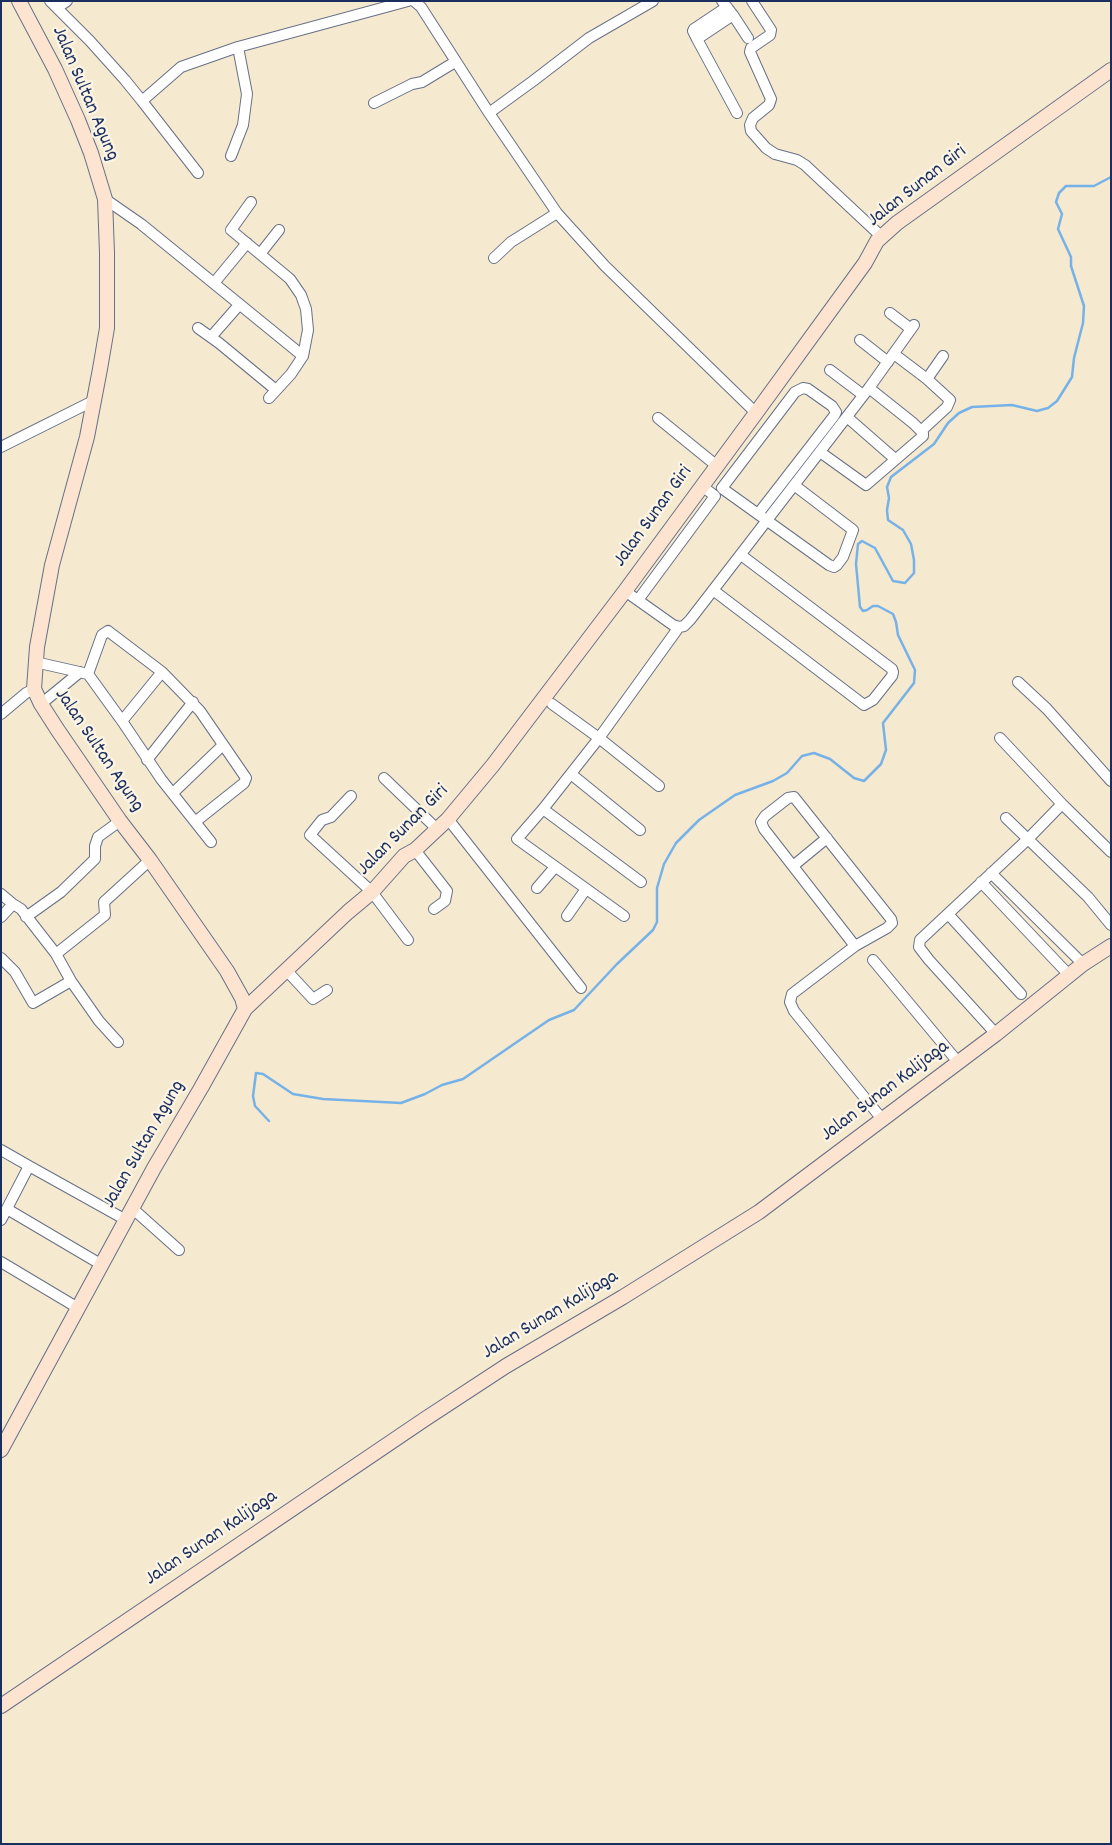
<!DOCTYPE html>
<style>
body{margin:0}
#map{position:relative;width:1112px;height:1845px;overflow:hidden;background:#f5e9d0;font-family:Dekko,sans-serif}
canvas{display:block}
.frame{position:absolute;inset:0;border:2px solid #1b2f5e;pointer-events:none}
</style>
<div id="map">
<canvas width="1112" height="1845"></canvas>
<div class="frame"></div>
</div>
<script>
const ctx = document.querySelector('canvas').getContext('2d');
ctx.lineJoin = 'round';
const toPath = rows => new Path2D(rows.map(r => 'M' + r).join(''));
function strokePath(path, color, width, dash) { ctx.strokeStyle = color; ctx.lineWidth = width; ctx.lineCap = dash ? 'butt' : 'round'; ctx.setLineDash(dash || []); ctx.stroke(path); }
function write(font, color, halo, rows, align = 'center') {
  ctx.font = font + ' Dekko,sans-serif'; ctx.lineWidth = 4.5; ctx.setLineDash([]); ctx.textBaseline = 'middle'; ctx.strokeStyle = halo; ctx.fillStyle = color; for (const [text, x, y, turn = 0] of rows) {
    ctx.save(); ctx.translate(x, y); ctx.rotate((+turn || 0) * Math.PI / 180); ctx.textAlign = isNaN(turn) ? turn : align; if (halo) ctx.strokeText(text, 0, 0); ctx.fillText(text, 0, 0); ctx.restore();
  }
}
strokePath(toPath([
 [269,1121,255,1106,253,1096,256,1073,263,1074,293,1094,323,1099,401,1103,425,1094,442,1085,463,1079,549,1020,574,1010,617,964,653,930,657,922,657,888,664,864,676,843,699,820,735,795,773,781,787,773,802,756,814,753,830,759,854,778,864,781,881,764,886,750,883,723,914,683,915,670,898,635,896,622,893,614,878,606,873,606,867,610,863,611,860,607,856,564,858,544,862,541,875,548,893,581,905,583,914,573,914,560,911,544,903,530,888,520,887,510,889,498,887,487,891,477,934,444,948,423,959,413,972,407,1012,405,1037,411,1048,408,1057,401,1072,377,1074,358,1083,323,1084,306,1071,266,1071,257,1058,229,1062,214,1056,202,1059,193,1066,186,1094,186,1111,177]
]), '#76b2e8', 2.5);
const street = toPath([
 [50,1,90,41,125,80,142,101,181,67,238,47,408,1],
 [414,1,421,7,489,113,557,213,605,266,756,413],
 [722,1,733,15,697,39,737,113],
 [752,1,771,30,770,35,751,48,750,52,771,99,769,105,753,118,750,125,751,131,766,148,775,154,797,160,805,165,882,237],
 [57,8,67,1],
 [733,15,748,38],
 [697,39,693,31,694,29,727,7],
 [142,101,198,173],
 [374,103,412,84,422,82,455,62],
 [489,113,533,81,589,38,653,1],
 [231,156,243,125,247,94,238,47],
 [105,199,141,224,303,356],
 [251,202,231,230,290,279,301,295,306,309,308,330,303,356,291,374,269,398],
 [260,254,279,230],
 [494,258,511,242,557,213],
 [214,283,247,243],
 [890,313,911,329],
 [198,328,219,343,276,390],
 [211,337,239,305],
 [860,340,888,362],
 [894,354,927,379,950,400,947,407,921,431],
 [830,370,863,395],
 [927,379,943,356],
 [847,417,895,459],
 [658,418,717,466],
 [1,447,93,401],
 [820,452,866,485,923,436,923,433,913,423,869,388],
 [758,514,834,416,836,412,832,406,808,389,803,388,795,392,722,488,723,489,829,565,834,567,837,565,843,557,853,530,794,485],
 [713,590,864,705,873,700,892,676,893,672,892,669,741,555],
 [625,591,673,625,679,627,684,626,690,620,869,388,914,325],
 [638,600,715,496,702,486],
 [35,662,88,674,122,721,161,779,211,842],
 [88,674,102,635,108,631,162,672,200,711,246,778,244,783,195,822],
 [1018,682,1047,709,1111,781],
 [41,704,80,672],
 [552,704,599,738,659,786],
 [1,714,26,693,34,689],
 [122,721,162,672],
 [1000,738,1062,804,1111,852],
 [147,760,193,702],
 [571,774,640,830],
 [384,778,437,829],
 [173,793,223,745],
 [351,796,331,817,322,820,310,835,372,892,408,940],
 [543,809,641,882],
 [1006,818,1088,897,1111,925],
 [448,819,581,988],
 [415,850,447,891,445,901,434,909],
 [793,866,827,838],
 [991,873,1083,964],
 [981,882,1069,975],
 [537,888,555,867],
 [1,894,13,904],
 [948,914,1021,994],
 [567,916,586,889],
 [624,916,517,839,543,809,599,738,679,627],
 [1,917,13,904,21,909,56,954,71,981,99,1021,118,1042],
 [26,917,61,892,95,859,95,846,98,837,120,821],
 [855,946,887,928,892,923,891,919,794,797,788,798,765,816,761,822,764,829,855,946,792,994,790,1002,794,1011,882,1119],
 [56,954,105,915,104,902,150,860],
 [1,958,15,972,33,1003,71,981],
 [873,960,958,1062],
 [287,971,313,999,327,990],
 [996,1034,929,960,919,947,920,940,1028,839,1062,804],
 [1,1150,29,1166],
 [132,1208,179,1250],
 [7,1209,102,1265],
 [1,1220,29,1166,126,1220],
 [1,1262,78,1308]
]);
const secondary = toPath([
 [245,1009,348,912,372,892,404,856,415,850,448,819,493,765,625,591,756,413,865,263,877,241,897,223,1111,70],
 [1,1450,154,1168,201,1088,245,1009,242,998,227,971,150,860,120,821,57,729,41,704,34,689,37,647,52,565,87,437,100,369,107,328,107,253,105,199,91,153,78,120,55,69,19,1],
 [1,1706,425,1419,506,1366,623,1297,759,1212,996,1034,1083,964,1111,946]
]);
strokePath(street, '#677086', 12);
strokePath(secondary, '#677086', 16);
strokePath(street, '#fff', 10);
strokePath(secondary, '#fde4d1', 14);
write('20px', '#1b2f5e', '#fcf5e5', [
 ["Jalan Sultan Agung",84,94,67],
 ["Jalan Sunan Giri",918,187,-38],
 ["Jalan Sunan Giri",654,517,-54],
 ["Jalan Sultan Agung",98,751,56],
 ["Jalan Sunan Giri",404,831,-45],
 ["Jalan Sunan Kalijaga",886,1092,-37],
 ["Jalan Sultan Agung",145,1145,-60],
 ["Jalan Sunan Kalijaga",551,1316,-31],
 ["Jalan Sunan Kalijaga",212,1539,-34]
]);
</script>
